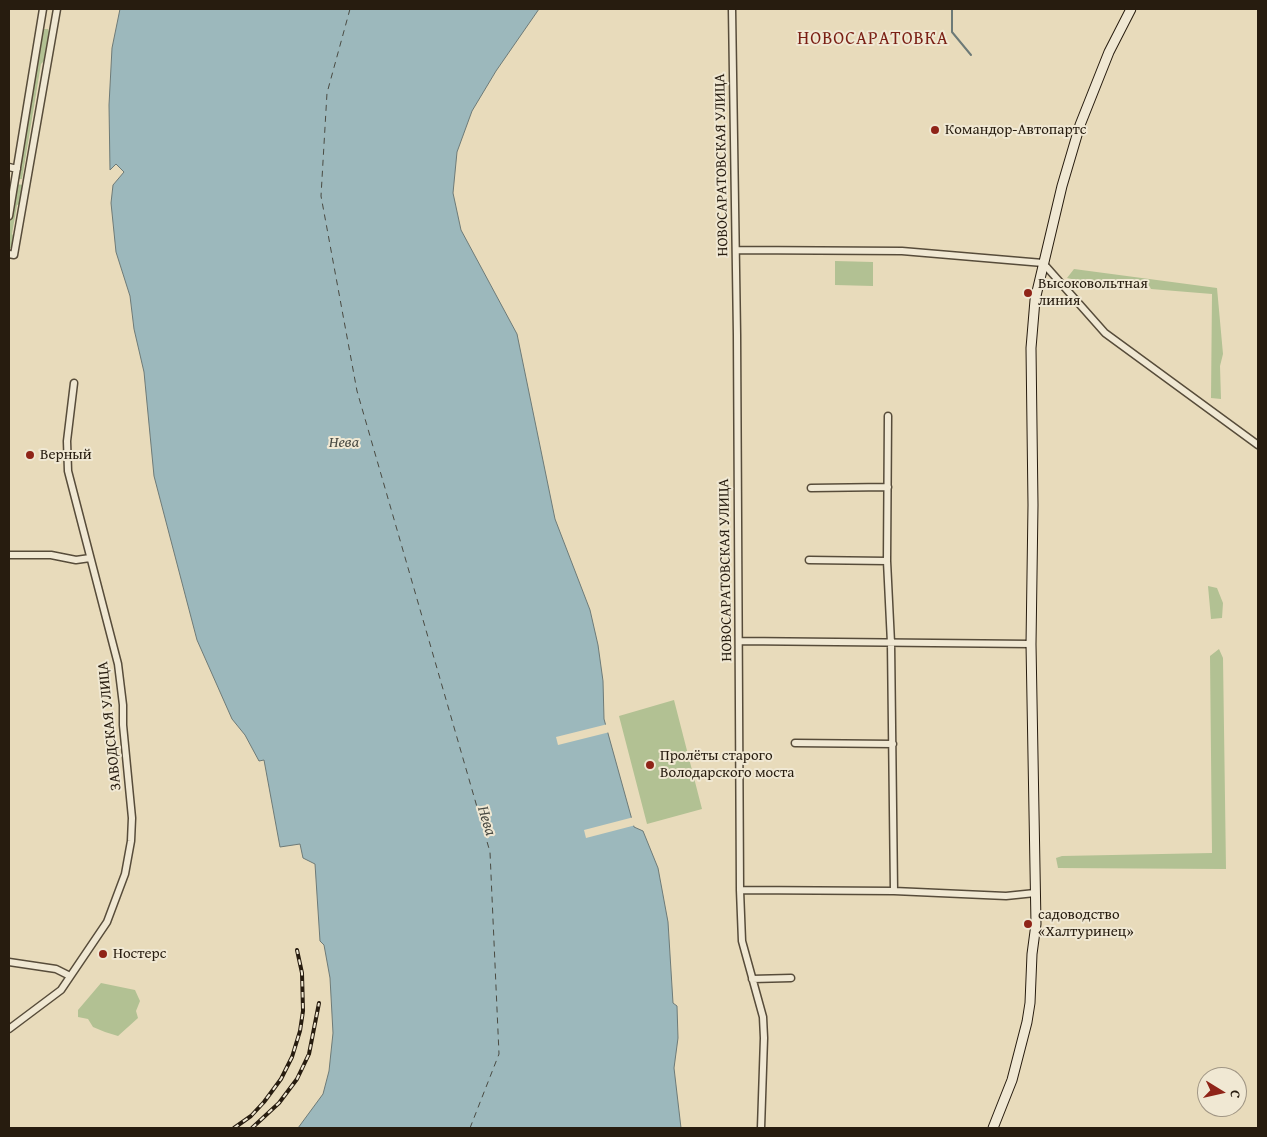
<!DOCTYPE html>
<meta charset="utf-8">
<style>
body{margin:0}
#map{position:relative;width:1267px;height:1137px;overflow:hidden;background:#e8dbbb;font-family:"Gentium Book Plus",serif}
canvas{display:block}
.frame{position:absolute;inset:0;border:10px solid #271c0f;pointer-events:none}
.north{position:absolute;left:1197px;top:1067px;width:50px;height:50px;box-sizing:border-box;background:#f0e8d3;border:1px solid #a09685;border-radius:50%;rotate:99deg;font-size:14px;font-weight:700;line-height:20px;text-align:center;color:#271c0f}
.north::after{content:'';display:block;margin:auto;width:18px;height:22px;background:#8f2418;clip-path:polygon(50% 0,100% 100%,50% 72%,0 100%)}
</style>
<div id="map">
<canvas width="1267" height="1137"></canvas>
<div class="frame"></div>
<div class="north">С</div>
</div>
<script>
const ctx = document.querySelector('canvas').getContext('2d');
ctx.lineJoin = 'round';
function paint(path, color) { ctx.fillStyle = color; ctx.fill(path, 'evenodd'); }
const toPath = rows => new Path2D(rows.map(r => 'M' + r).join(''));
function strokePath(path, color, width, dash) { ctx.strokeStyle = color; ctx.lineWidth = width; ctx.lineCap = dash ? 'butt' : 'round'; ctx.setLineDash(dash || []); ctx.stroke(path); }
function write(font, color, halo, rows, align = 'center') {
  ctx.font = font + ' "Gentium Book Plus",serif'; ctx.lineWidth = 4; ctx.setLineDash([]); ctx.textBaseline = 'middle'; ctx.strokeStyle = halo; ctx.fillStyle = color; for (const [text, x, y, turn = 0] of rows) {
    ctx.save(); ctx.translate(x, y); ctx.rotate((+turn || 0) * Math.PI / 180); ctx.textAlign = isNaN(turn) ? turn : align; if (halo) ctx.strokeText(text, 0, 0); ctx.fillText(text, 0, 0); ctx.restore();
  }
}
paint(toPath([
 [44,29,48,29,49,33,44,61,41,64,22,179,17,179,42,30],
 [16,184,23,185,20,204,17,205,12,234,15,237,13,247,11,248,9,248,9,227],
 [835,261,873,262,873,286,835,285],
 [1074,269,1217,288,1223,354,1220,366,1221,399,1211,398,1212,294,1151,289,1146,280,1134,286,1094,284,1067,278],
 [1208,586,1217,588,1223,603,1222,618,1211,619],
 [1219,649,1223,658,1226,869,1058,868,1056,858,1062,856,1212,853,1210,656],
 [674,700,702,809,647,824,619,716],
 [101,983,135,990,140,1001,136,1011,138,1018,118,1036,105,1032,93,1027,88,1019,78,1017,78,1010]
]), '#b2c193');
const water = toPath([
 [120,9,539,9,496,71,472,111,457,152,453,193,461,230,517,334,555,519,590,610,598,645,603,681,604,719,634,827,643,831,658,868,668,922,673,1003,677,1006,678,1038,674,1068,681,1128,298,1128,323,1094,329,1071,333,1033,330,978,324,945,320,941,315,864,303,858,300,844,280,847,264,760,259,761,245,735,232,719,197,640,154,476,144,372,134,329,130,296,116,252,111,203,113,185,124,172,116,164,110,170,109,105,112,48,120,9]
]);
paint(water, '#9cb8bc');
strokePath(water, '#6d7a77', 1);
paint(toPath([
 [608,724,610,732,558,745,556,737],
 [634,817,636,825,586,838,584,830]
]), '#e8dbbb');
strokePath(toPath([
 [952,9,952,32,971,55]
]), '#6d7a77', 2);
strokePath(toPath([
 [350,9,327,93,321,196,357,391,490,852,499,1054,470,1128]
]), '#4a4b43', 1, [6, 5]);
const street = toPath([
 [732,9,737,335,740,890,742,941,763,1017,764,1038,761,1128],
 [9,167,17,169],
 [9,216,43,9],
 [736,250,902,251,1043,263,1105,333,1258,445],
 [9,254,14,255,57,9],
 [888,416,887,561,891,643,894,891],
 [811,488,888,487],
 [9,555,51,555,76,560,90,558],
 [809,560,887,561],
 [739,641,1031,644],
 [795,743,893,744],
 [740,890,894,891,1006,896,1035,893],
 [9,962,56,969,70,976],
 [752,979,791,978],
 [9,1029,61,990,107,922,125,874,131,841,132,818,123,725,123,705,118,664,68,471,67,441,74,383]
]);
const secondary = toPath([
 [993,1128,1012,1080,1027,1022,1030,1003,1032,954,1036,924,1031,644,1033,505,1031,348,1035,300,1062,186,1080,125,1109,52,1131,9]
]);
strokePath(street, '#574c3a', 9);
strokePath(secondary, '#271c0f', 11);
strokePath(street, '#f0e8d3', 6);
strokePath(secondary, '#f0e8d3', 9);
const rail = toPath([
 [234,1128,251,1116,264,1102,281,1079,292,1057,300,1031,303,1011,302,973,297,950],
 [252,1128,279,1103,297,1079,309,1054,319,1003]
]);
strokePath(rail, '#271c0f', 4);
strokePath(rail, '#f0e8d3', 2, [5.5]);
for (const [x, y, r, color] of [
 [935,130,5,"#8f2418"],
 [1028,293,5,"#8f2418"],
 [30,455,5,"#8f2418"],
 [650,765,5,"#8f2418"],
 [1028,924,5,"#8f2418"],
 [103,954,5,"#8f2418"]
]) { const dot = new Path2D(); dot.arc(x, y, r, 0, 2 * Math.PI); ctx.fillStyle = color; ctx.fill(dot); strokePath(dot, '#f0e8d3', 2); }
write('15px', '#271c0f', '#f0e8d3', [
 ["Командор-Автопартс",945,130],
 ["Высоковольтная",1038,284],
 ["линия",1038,301],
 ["Верный",40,455],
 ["Пролёты старого",660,756],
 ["Володарского моста",660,773],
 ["садоводство",1038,915],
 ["«Халтуринец»",1038,932],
 ["Ностерс",113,954]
], 'left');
write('15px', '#271c0f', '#f0e8d3', [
 ["НОВОСАРАТОВСКАЯ УЛИЦА",722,165,-91],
 ["НОВОСАРАТОВСКАЯ УЛИЦА",726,570,-91],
 ["ЗАВОДСКАЯ УЛИЦА",110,726,-96]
]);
write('italic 16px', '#4a4b43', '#f0e8d3', [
 ["Нева",344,443],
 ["Нева",486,821,73]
]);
ctx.letterSpacing = '1px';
write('18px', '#7a1f14', '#f0e8d3', [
 ["НОВОСАРАТОВКА",873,39]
]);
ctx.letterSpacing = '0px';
</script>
